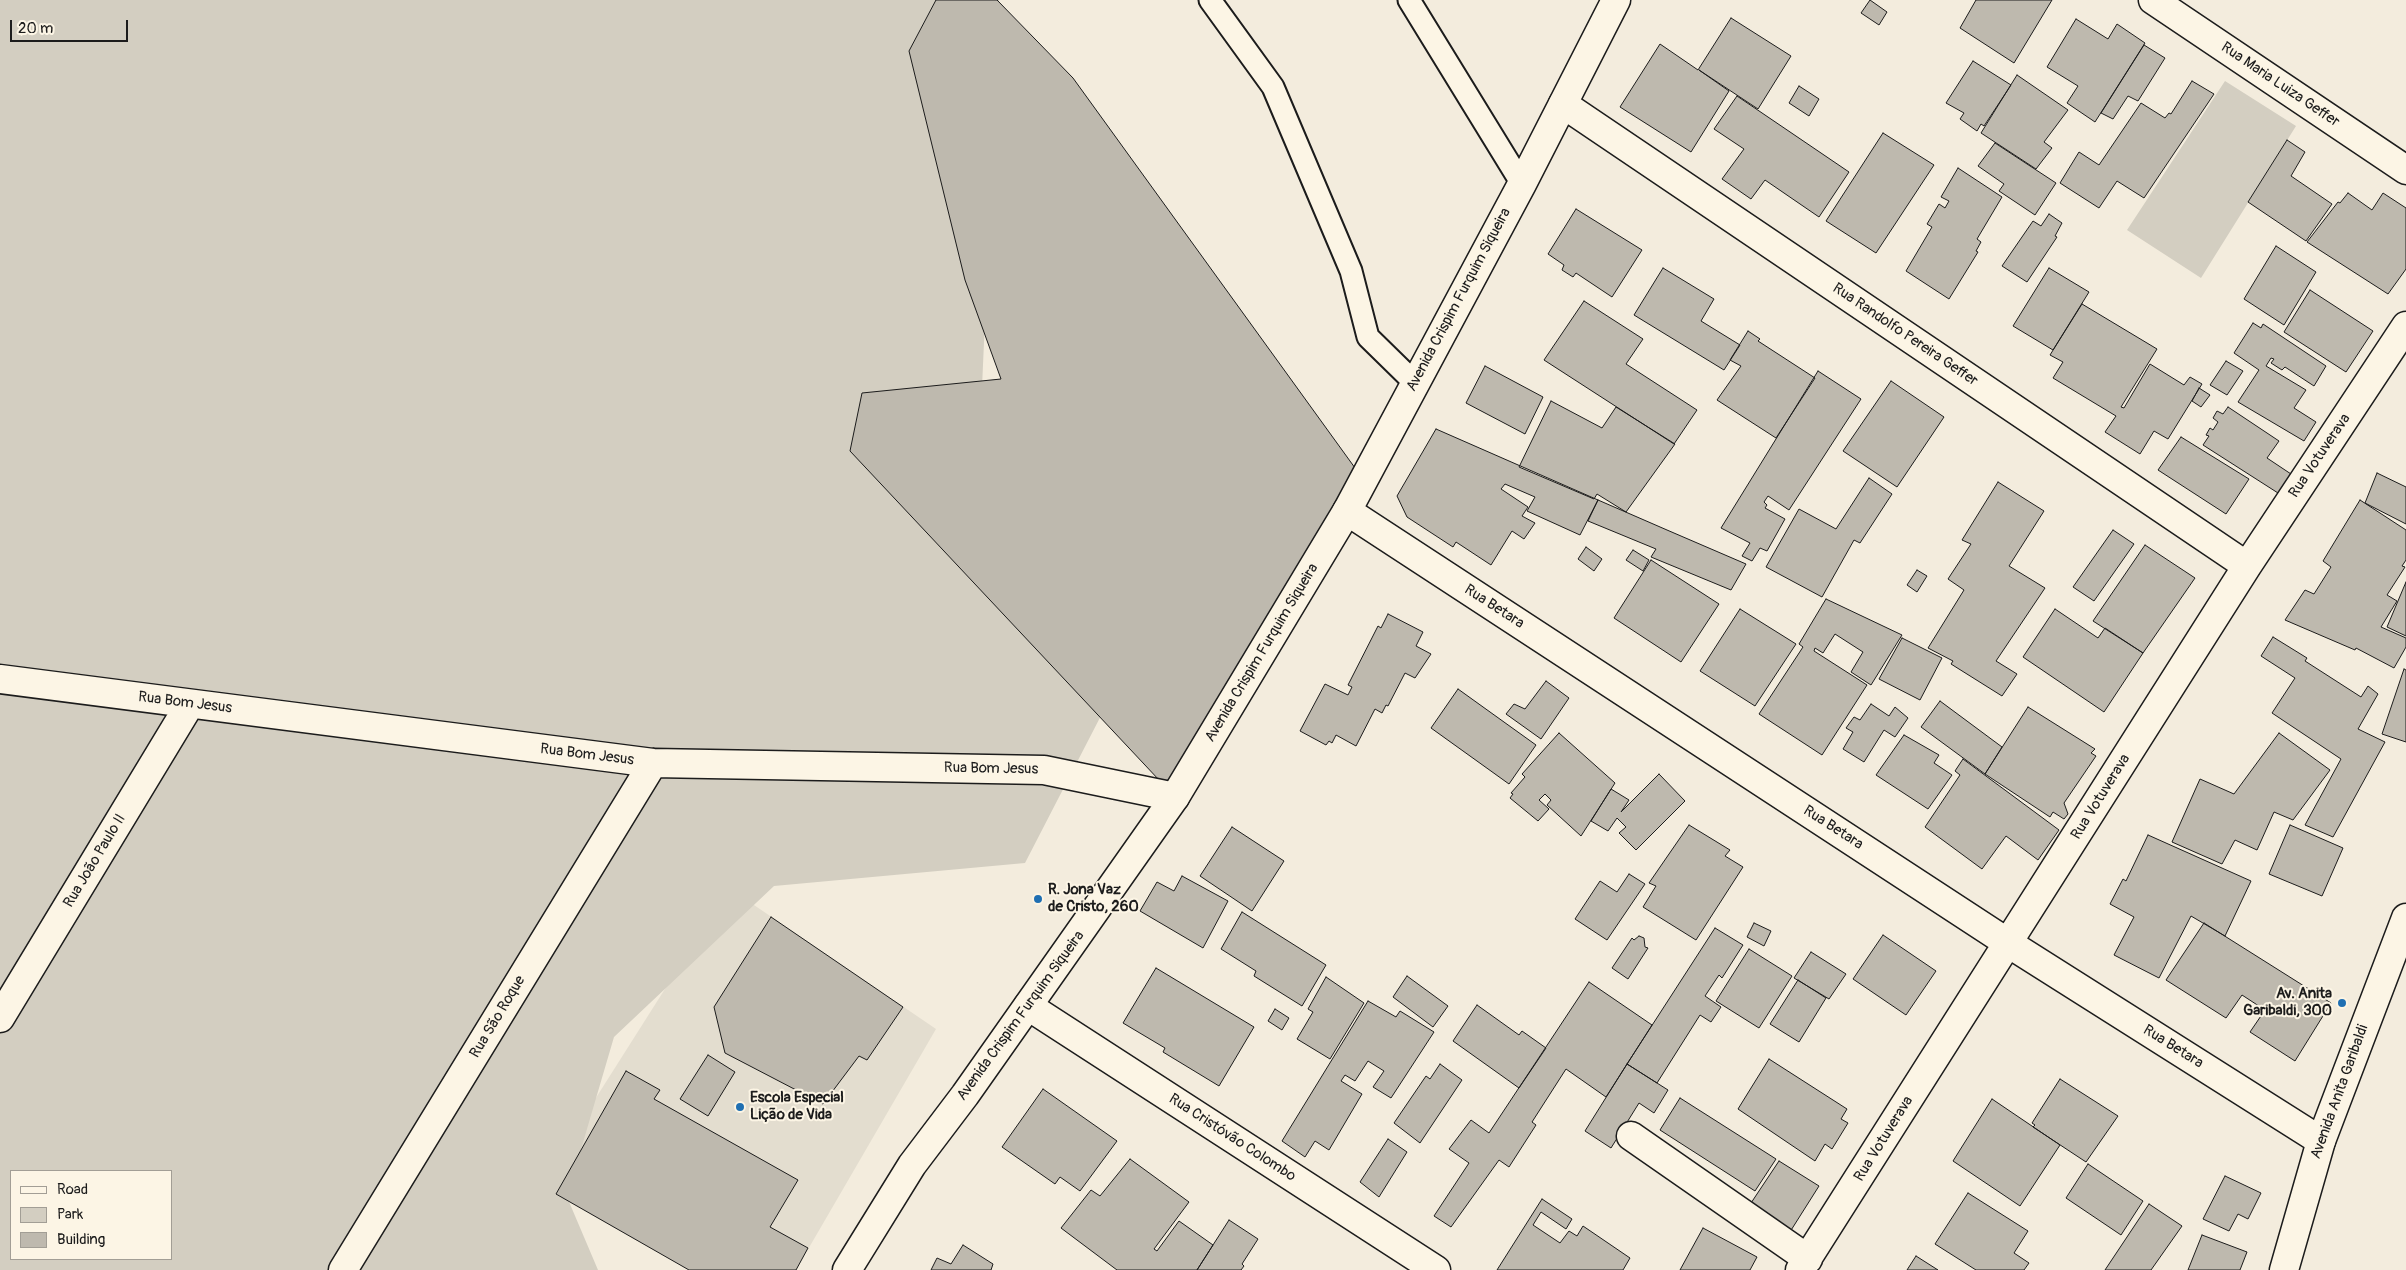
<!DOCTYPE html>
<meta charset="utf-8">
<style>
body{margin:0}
#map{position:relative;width:2406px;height:1270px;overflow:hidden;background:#f3ecdd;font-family:Pangolin,sans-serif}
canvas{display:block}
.legend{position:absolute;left:10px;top:1170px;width:162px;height:90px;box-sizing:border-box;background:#fcf5e5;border:1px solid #a29e95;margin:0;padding:6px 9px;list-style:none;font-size:15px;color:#1c1c1c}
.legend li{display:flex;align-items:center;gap:10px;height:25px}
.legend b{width:25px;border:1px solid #a29e95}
.scale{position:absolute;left:10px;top:20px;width:118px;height:22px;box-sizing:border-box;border:2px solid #1c1c1c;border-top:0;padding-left:6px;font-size:15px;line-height:18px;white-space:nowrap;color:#1c1c1c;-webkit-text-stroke:4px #fcf5e5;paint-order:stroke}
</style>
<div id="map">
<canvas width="2406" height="1270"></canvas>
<ul class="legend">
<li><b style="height:6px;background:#fcf5e5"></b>Road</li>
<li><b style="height:14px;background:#d3cec1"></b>Park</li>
<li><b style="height:14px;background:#beb9ae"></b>Building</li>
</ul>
<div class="scale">20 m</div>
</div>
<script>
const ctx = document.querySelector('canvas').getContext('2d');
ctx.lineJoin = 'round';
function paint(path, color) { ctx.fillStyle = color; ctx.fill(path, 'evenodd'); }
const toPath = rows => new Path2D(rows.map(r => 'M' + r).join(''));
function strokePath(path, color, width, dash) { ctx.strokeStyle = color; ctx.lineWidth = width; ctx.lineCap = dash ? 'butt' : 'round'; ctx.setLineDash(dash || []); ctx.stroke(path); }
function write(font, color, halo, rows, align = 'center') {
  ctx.font = font + ' Pangolin,sans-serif'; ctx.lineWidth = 4; ctx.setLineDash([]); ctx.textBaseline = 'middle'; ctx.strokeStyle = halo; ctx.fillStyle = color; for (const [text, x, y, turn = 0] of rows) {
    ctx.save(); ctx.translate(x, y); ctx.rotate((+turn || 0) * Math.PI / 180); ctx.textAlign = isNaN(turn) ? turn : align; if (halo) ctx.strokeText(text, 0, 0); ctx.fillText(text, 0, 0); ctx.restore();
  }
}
paint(toPath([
 [729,888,936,1029,796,1270,689,1270,540,1186]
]), '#e3ddcf');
paint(toPath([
 [0,0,999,0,980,433,1123,673,1025,863,774,886,614,1037,567,1197,598,1270,0,1270],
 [11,1171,171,1171,171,1259,11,1259],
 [2225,81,2296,126,2201,278,2127,230]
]), '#d3cec1');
const building = toPath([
 [936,0,997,0,1073,78,1363,479,1175,797,850,451,862,393,1001,379,965,280,909,51,936,0],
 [1870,0,1887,12,1879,25,1861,13,1870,0],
 [1976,0,2052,0,2014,63,1960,28,1976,0],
 [1731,18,1791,56,1758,109,1699,70,1729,91,1691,152,1620,107,1660,44,1698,70,1731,18],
 [2076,19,2108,39,2117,24,2145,43,2095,122,2067,103,2078,86,2047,67,2076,19],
 [2144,45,2165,58,2138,101,2128,96,2113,119,2101,113,2144,45],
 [1973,61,2011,85,1984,126,1981,124,1977,131,1960,119,1964,113,1946,103,1973,61],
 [2017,75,2068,110,2044,142,2052,148,2036,169,1981,133,2017,75],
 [2192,81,2214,94,2144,198,2117,181,2099,208,2060,183,2079,152,2099,165,2141,103,2165,118,2169,113,2171,114,2192,81],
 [1799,86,1819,99,1809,116,1789,103,1799,86],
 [1737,96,1849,172,1819,217,1765,180,1751,199,1722,179,1744,149,1714,129,1737,96],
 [1883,133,1934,165,1876,253,1826,221,1883,133],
 [2287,140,2305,152,2291,176,2332,204,2306,241,2248,202,2287,140],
 [1995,143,2056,183,2035,215,1999,191,2004,184,1978,166,1995,143],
 [1958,168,2002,197,1977,239,1981,242,1976,251,1978,252,1949,299,1906,271,1932,227,1927,224,1939,204,1945,208,1949,201,1941,197,1958,168],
 [2348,193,2372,210,2383,193,2406,208,2406,269,2388,294,2307,242,2338,202,2340,203,2348,193],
 [1576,209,1642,250,1612,297,1576,273,1573,277,1562,270,1564,265,1548,254,1576,209],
 [2049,214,2062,223,2055,236,2057,237,2027,282,2002,266,2033,221,2041,226,2049,214],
 [2276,246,2316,272,2284,325,2244,299,2276,246],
 [1663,268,1714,299,1701,321,1740,345,1724,370,1634,315,1663,268],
 [2049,268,2089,292,2053,350,2013,326,2049,268],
 [2310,290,2373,331,2346,372,2284,332,2310,290],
 [1584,301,1643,339,1626,364,1697,410,1674,444,1544,360,1584,301],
 [2082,304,2157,349,2121,407,2124,408,2150,364,2184,385,2190,377,2202,384,2168,439,2154,431,2140,454,2105,432,2116,416,2053,378,2063,362,2050,355,2082,304],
 [2253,323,2261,328,2263,324,2326,366,2314,386,2285,367,2282,370,2271,363,2274,359,2271,358,2266,366,2306,390,2294,408,2316,422,2304,441,2238,402,2259,370,2234,353,2253,323],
 [1748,331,1760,339,1758,341,1815,378,1776,438,1717,400,1741,366,1730,360,1748,331],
 [2226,361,2243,371,2227,395,2210,385,2226,361],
 [1485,366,1543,397,1525,434,1466,403,1485,366],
 [1818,371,1861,399,1789,510,1768,496,1764,502,1767,505,1765,508,1785,519,1767,551,1760,548,1752,561,1742,556,1750,543,1721,528,1818,371],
 [1891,381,1944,417,1897,487,1843,451,1891,381],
 [2199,388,2210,395,2201,407,2192,401,2199,388],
 [1551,401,1602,428,1616,407,1675,444,1626,512,1597,494,1594,499,1519,467,1551,401],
 [2228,407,2279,441,2267,458,2291,474,2278,493,2203,445,2209,436,2206,435,2210,428,2213,430,2218,422,2213,418,2217,411,2223,414,2228,407],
 [1436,429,1598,500,1580,535,1527,511,1535,497,1505,484,1501,489,1528,507,1522,516,1535,523,1524,539,1512,531,1491,565,1456,542,1453,547,1407,517,1397,496,1436,429],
 [2181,437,2249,479,2226,514,2158,470,2181,437],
 [2377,473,2406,487,2406,524,2365,503,2377,473],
 [1869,478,1892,494,1860,543,1854,540,1822,597,1766,567,1799,509,1836,529,1869,478],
 [1998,482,2044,511,2009,566,2045,588,1996,661,2017,674,2002,696,1951,664,1953,661,1928,648,1964,590,1948,579,1971,544,1962,540,1998,482],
 [1598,500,1667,530,1746,564,1731,590,1651,557,1656,549,1588,521,1598,500],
 [2360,500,2406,530,2406,560,2402,566,2405,567,2387,595,2397,601,2381,627,2406,638,2406,647,2394,668,2356,648,2355,650,2285,620,2305,590,2314,594,2331,567,2323,561,2360,500],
 [2113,530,2134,544,2094,601,2073,587,2113,530],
 [2145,545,2195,578,2143,653,2093,621,2145,545],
 [1586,547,1602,559,1594,571,1578,559,1586,547],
 [1633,550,1649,560,1643,571,1626,560,1633,550],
 [1651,560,1719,604,1681,662,1614,618,1651,560],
 [1917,570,1927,576,1917,592,1907,585,1917,570],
 [2406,582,2406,636,2387,627,2406,582],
 [1826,599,1902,635,1871,685,1851,672,1863,652,1835,634,1823,653,1815,648,1814,651,1867,685,1822,755,1759,714,1803,647,1799,644,1826,599],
 [1740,609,1796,644,1755,706,1700,671,1740,609],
 [2055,609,2098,638,2105,628,2143,653,2104,712,2023,657,2055,609],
 [1388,614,1423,632,1416,646,1431,654,1415,678,1405,673,1388,706,1386,705,1382,713,1375,709,1356,746,1336,735,1332,743,1329,741,1326,745,1300,731,1325,684,1348,695,1352,687,1348,685,1378,626,1381,628,1388,614],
 [2273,637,2307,658,2305,661,2361,697,2368,686,2378,694,2358,729,2385,742,2333,837,2305,825,2341,759,2272,713,2295,678,2261,656,2273,637],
 [1902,638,1942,658,1920,700,1879,679,1902,638],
 [2404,669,2406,670,2406,742,2382,734,2404,669],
 [1546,681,1569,698,1541,739,1506,714,1514,704,1525,709,1546,681],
 [1458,689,1536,745,1509,784,1431,728,1458,689],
 [1940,701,2002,747,1985,774,1921,727,1940,701],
 [1871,704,1889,716,1895,707,1908,718,1895,737,1884,730,1864,762,1843,749,1853,732,1846,728,1854,717,1860,720,1871,704],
 [2028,707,2095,749,2091,753,2096,756,2064,803,2068,814,2064,819,2053,812,2050,817,1985,774,2028,707],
 [1559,733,1615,783,1581,836,1547,805,1551,800,1545,794,1539,800,1549,809,1538,821,1510,798,1513,794,1511,793,1525,777,1522,774,1559,733],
 [2279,733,2330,770,2293,820,2274,812,2257,850,2235,840,2222,864,2172,842,2200,779,2234,794,2279,733],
 [1904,735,1939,755,1934,763,1952,775,1928,809,1876,775,1904,735],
 [1963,759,2059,830,2038,860,2006,836,1982,869,1925,827,1960,775,1955,771,1963,759],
 [1659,774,1685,801,1636,850,1619,833,1626,827,1617,818,1608,831,1591,821,1611,789,1629,800,1621,812,1659,774],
 [1689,825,1730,850,1725,856,1743,867,1696,940,1643,907,1656,886,1649,883,1689,825],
 [2290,825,2343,848,2322,896,2269,874,2290,825],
 [1232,827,1284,861,1252,911,1200,876,1232,827],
 [2148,835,2251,881,2225,936,2191,916,2159,978,2114,955,2134,917,2110,904,2123,879,2126,881,2148,835],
 [1629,874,1645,884,1607,940,1575,919,1600,881,1617,892,1629,874],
 [1182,876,1228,901,1203,948,1140,911,1157,882,1174,891,1182,876],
 [1242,912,1326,965,1302,1006,1254,976,1256,971,1221,949,1242,912],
 [771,917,903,1007,867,1060,859,1056,823,1104,725,1053,714,1007,771,917],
 [1754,923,1771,931,1764,946,1747,937,1754,923],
 [2204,923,2331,1003,2295,1061,2250,1032,2265,1010,2242,995,2226,1018,2166,980,2204,923],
 [1715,928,1743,945,1722,978,1719,975,1705,996,1721,1007,1711,1022,1700,1015,1657,1083,1627,1064,1715,928],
 [1883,935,1936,971,1906,1015,1853,979,1883,935],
 [1639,936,1644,938,1645,947,1648,948,1628,979,1612,968,1632,938,1634,940,1639,936],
 [1749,949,1792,976,1759,1028,1716,1001,1749,949],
 [1811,952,1846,974,1829,999,1794,978,1811,952],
 [1156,968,1254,1027,1219,1086,1163,1052,1165,1048,1123,1023,1156,968],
 [1407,976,1448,1006,1433,1027,1393,997,1407,976],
 [1326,977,1364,1003,1330,1059,1297,1039,1313,1012,1308,1009,1326,977],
 [1798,980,1826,998,1799,1042,1770,1024,1798,980],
 [1589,982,1652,1025,1606,1097,1566,1069,1532,1122,1536,1125,1509,1167,1499,1160,1451,1227,1434,1216,1469,1163,1449,1149,1471,1120,1489,1133,1589,982],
 [1368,1001,1396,1017,1400,1011,1434,1032,1391,1098,1373,1087,1384,1071,1368,1061,1355,1081,1345,1075,1341,1081,1362,1094,1329,1150,1315,1141,1305,1157,1282,1141,1368,1001],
 [1477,1005,1519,1035,1522,1031,1546,1048,1519,1088,1453,1041,1477,1005],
 [1275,1009,1289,1018,1282,1030,1268,1021,1275,1009],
 [708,1055,735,1072,708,1116,680,1099,708,1055],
 [1769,1059,1847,1109,1841,1119,1848,1123,1832,1149,1825,1144,1815,1161,1738,1109,1769,1059],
 [1440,1064,1462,1080,1420,1143,1394,1123,1426,1076,1430,1079,1440,1064],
 [1627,1064,1668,1090,1654,1113,1639,1103,1611,1148,1585,1131,1627,1064],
 [626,1071,660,1090,654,1099,798,1180,770,1227,808,1248,796,1270,689,1270,556,1194,626,1071],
 [2060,1079,2118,1116,2086,1162,2033,1127,2035,1125,2032,1123,2060,1079],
 [1043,1089,1117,1141,1080,1191,1060,1177,1055,1184,1002,1147,1043,1089],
 [1680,1098,1776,1159,1755,1191,1660,1130,1680,1098],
 [1992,1099,2060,1145,2020,1206,1953,1161,1992,1099],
 [1388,1139,1407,1152,1379,1197,1360,1182,1388,1139],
 [1130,1159,1189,1202,1154,1249,1157,1251,1179,1221,1213,1245,1197,1270,1117,1270,1061,1228,1091,1190,1100,1196,1130,1159],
 [1779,1161,1819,1186,1788,1235,1747,1209,1779,1161],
 [2088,1164,2143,1201,2121,1235,2066,1198,2088,1164],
 [2225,1176,2261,1193,2248,1219,2238,1214,2229,1231,2203,1219,2225,1176],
 [1968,1193,2028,1231,2014,1253,2029,1263,2024,1270,1976,1270,1935,1244,1968,1193],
 [1542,1199,1572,1219,1566,1229,1541,1212,1533,1225,1560,1243,1569,1231,1577,1236,1583,1226,1630,1258,1623,1270,1497,1270,1542,1199],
 [2149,1204,2182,1226,2151,1270,2105,1270,2149,1204],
 [1229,1220,1258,1239,1242,1264,1244,1266,1241,1270,1197,1270,1229,1220],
 [1703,1228,1757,1257,1750,1270,1680,1270,1703,1228],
 [2202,1235,2247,1252,2240,1270,2188,1270,2202,1235],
 [963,1245,993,1264,991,1270,931,1270,937,1258,951,1264,963,1245],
 [1916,1256,1938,1270,1907,1270,1916,1256]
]);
paint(building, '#beb9ae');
strokePath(building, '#1c1c1c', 1);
const service = toPath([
 [1210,0,1273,87,1351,271,1368,337,1415,383],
 [1409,0,1522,184]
]);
const minor = toPath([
 [2153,0,2406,170],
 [1563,104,2247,566],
 [1347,511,2008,943,2321,1141],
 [0,679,653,763,1044,770,1175,797],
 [1028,1006,1436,1270],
 [0,1018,190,704],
 [1631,1136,1808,1259],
 [343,1270,653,763],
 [1800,1270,2247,566,2406,326]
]);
const secondary = toPath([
 [847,1270,912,1165,965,1095,1175,797,1347,511,1522,184,1616,0],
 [2284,1270,2321,1141,2406,918]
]);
strokePath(service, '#1c1c1c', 25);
strokePath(minor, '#1c1c1c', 31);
strokePath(secondary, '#1c1c1c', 31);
strokePath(service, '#fcf5e5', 21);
strokePath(minor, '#fcf5e5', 28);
strokePath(secondary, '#fcf5e5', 28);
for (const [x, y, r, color] of [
 [1038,899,5,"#1f6fb2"],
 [2342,1003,5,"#1f6fb2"],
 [740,1107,5,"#1f6fb2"]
]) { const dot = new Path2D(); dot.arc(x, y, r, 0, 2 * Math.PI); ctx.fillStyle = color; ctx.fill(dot); strokePath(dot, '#fcf5e5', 2); }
write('15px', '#1c1c1c', '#fcf5e5', [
 ["Rua Maria Luiza Geffer",2280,85,34],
 ["Avenida Crispim Furquim Siqueira",1459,300,-62],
 ["Rua Randolfo Pereira Geffer",1905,335,34],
 ["Rua Votuverava",2320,456,-56],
 ["Rua Betara",1494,607,33],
 ["Avenida Crispim Furquim Siqueira",1262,653,-59],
 ["Rua Bom Jesus",185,703,7],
 ["Rua Bom Jesus",587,755,7],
 ["Rua Bom Jesus",991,769,1],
 ["Rua Votuverava",2101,797,-58],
 ["Rua Betara",1833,828,33],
 ["Rua João Paulo II",95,861,-59],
 ["Avenida Crispim Furquim Siqueira",1021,1016,-54],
 ["Rua São Roque",498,1017,-59],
 ["Rua Betara",2173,1047,32],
 ["Avenida Anita Garibaldi",2340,1092,-70],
 ["Rua Cristóvão Colombo",1232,1138,33],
 ["Rua Votuverava",1884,1139,-58]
]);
write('bold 15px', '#1c1c1c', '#fcf5e5', [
 ["R. Jona Vaz",1048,890],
 ["de Cristo, 260",1048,907],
 ["Av. Anita",2332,994,"right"],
 ["Garibaldi, 300",2332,1011,"right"],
 ["Escola Especial",750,1098],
 ["Lição de Vida",750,1115]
], 'left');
</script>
